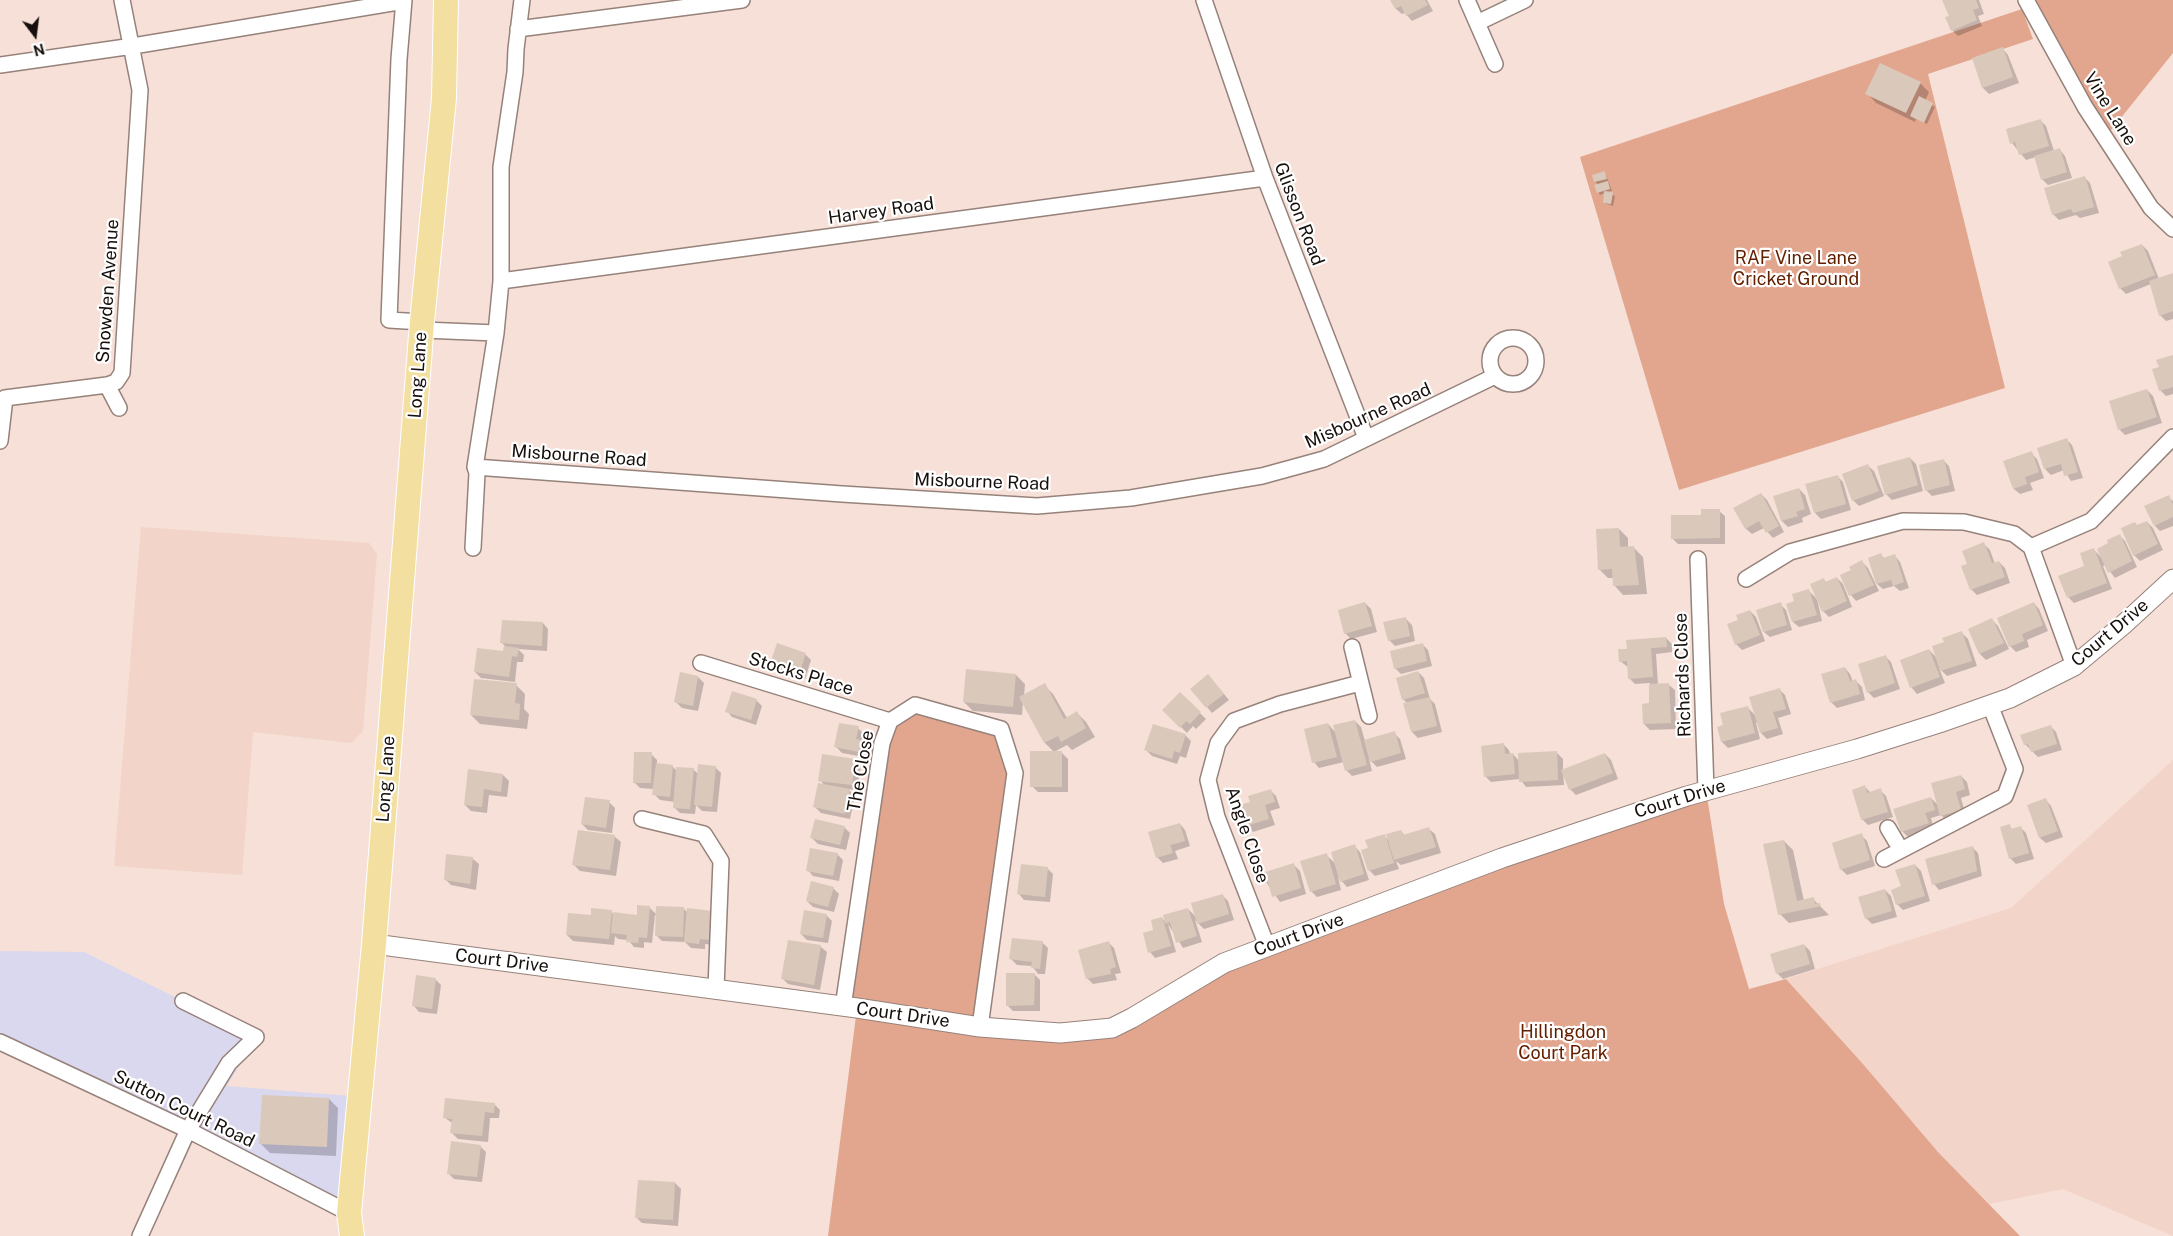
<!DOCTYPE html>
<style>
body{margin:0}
#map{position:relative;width:2173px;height:1236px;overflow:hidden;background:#f6e0d7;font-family:"Public Sans",sans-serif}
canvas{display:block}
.north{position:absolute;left:10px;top:10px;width:50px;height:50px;-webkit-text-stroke:4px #fff;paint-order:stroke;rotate:165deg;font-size:14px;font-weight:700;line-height:20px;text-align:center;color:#160f0c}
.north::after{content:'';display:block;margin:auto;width:18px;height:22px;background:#160f0c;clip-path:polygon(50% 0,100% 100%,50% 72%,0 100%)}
</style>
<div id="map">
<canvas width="2173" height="1236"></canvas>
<div class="north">N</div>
</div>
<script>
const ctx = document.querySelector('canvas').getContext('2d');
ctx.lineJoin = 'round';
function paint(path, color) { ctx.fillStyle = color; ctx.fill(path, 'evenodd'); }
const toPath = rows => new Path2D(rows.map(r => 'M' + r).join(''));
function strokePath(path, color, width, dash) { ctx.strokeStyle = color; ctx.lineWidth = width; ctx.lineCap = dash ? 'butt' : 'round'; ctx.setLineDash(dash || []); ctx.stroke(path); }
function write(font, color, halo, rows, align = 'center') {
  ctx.font = font + ' "Public Sans",sans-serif'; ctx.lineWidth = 4.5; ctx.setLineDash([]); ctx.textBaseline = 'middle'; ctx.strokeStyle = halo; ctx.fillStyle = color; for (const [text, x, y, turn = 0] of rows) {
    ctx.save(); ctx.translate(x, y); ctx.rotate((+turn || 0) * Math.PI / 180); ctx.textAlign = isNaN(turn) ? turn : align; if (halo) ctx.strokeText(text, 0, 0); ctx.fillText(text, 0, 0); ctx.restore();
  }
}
paint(toPath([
 [0,951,84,952,256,1037,227,1086,351,1096,349,1213,0,1042]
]), '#dad8ee');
paint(toPath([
 [141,527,369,543,377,554,363,731,351,743,253,732,242,875,114,866],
 [2173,760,2173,1236,2063,1189,1989,1204,1938,1152,1863,1064,1786,979,2011,908]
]), '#f2d4c8');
paint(toPath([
 [2030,0,2173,0,2173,53,2108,134],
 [2022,9,2033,39,1928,74,2005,388,1679,490,1580,157],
 [915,705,1001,729,1015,773,980,1026,1086,1031,1193,981,1706,790,1724,904,1749,989,1786,979,1863,1064,1938,1152,2020,1236,828,1236,857,1008,843,1007,890,721]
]), '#e2a68f');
paint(toPath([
 [1392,0,1427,0,1433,11,1412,21,1405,13,1402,14,1396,9],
 [1943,0,1979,0,1984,14,1978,16,1982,26,1958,36,1952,30,1951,17],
 [2003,49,2008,55,2019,83,1989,94,1983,88,1973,59],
 [1920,83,1929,92,1925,101,1935,107,1927,124,1916,119,1915,122,1876,103,1867,93],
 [2040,120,2046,126,2054,151,2060,150,2065,156,2072,178,2048,185,2042,179,2036,157,2026,160,2012,143],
 [1605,172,1612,191,1607,193,1615,196,1613,206,1604,203,1605,193,1600,195,1598,192,1598,185,1595,181],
 [2084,177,2090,183,2099,213,2080,218,2076,215,2059,220,2053,214],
 [2142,245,2148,251,2159,279,2173,275,2173,319,2166,321,2160,315,2151,284,2126,294,2120,288,2123,257],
 [2173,356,2173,394,2166,396,2160,390,2160,368],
 [2147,390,2153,396,2162,423,2125,435,2119,429],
 [2066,439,2072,445,2083,478,2071,481,2064,470,2051,475,2045,469],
 [2031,453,2037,459,2044,478,2030,483,2033,490,2020,494,2014,489],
 [1910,458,1916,464,1923,491,1892,500,1886,494],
 [1943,460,1949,466,1955,491,1932,496,1926,490],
 [1868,466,1874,471,1884,496,1859,506,1853,500],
 [1837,476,1843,482,1851,510,1821,519,1815,513],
 [1799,489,1805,495,1811,514,1802,518,1803,522,1788,527,1782,521,1775,497],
 [1761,494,1767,500,1784,532,1773,538,1764,528,1752,534,1746,529],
 [2168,497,2173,501,2173,526,2160,531,2155,526],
 [1719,511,1725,516,1725,544,1678,544,1672,538,1703,516],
 [2147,522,2153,528,2163,550,2140,561,2134,555,2138,526],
 [1619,529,1628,538,1628,548,1634,548,1643,557,1647,594,1623,595,1614,585,1614,578,1608,578,1599,569],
 [2120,536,2125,541,2137,567,2115,578,2105,565,2103,566,2112,589,2074,603,2069,598,2060,576,2086,566,2093,549,2101,557,2110,544],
 [1984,544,1990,550,1995,564,1999,562,2005,568,2010,583,1977,595,1971,589,1968,565],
 [1881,555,1885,559,1895,556,1900,562,1909,588,1900,591,1894,586,1883,589,1877,584],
 [1862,562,1868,568,1879,591,1856,601,1851,595,1842,576,1852,571],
 [1837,578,1843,584,1852,607,1829,617,1823,611,1824,580,1827,583],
 [1809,591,1817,599,1822,621,1799,627,1793,622],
 [1365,603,1371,609,1377,632,1351,639,1345,633],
 [2034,603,2039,609,2048,631,2027,640,2029,647,2016,652,2010,646],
 [1780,604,1786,610,1792,630,1770,637,1764,632],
 [1750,611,1756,617,1765,641,1742,650,1736,644],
 [1406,619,1412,625,1415,641,1395,646,1389,640],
 [1992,620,1998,626,2009,649,1986,660,1980,654,1969,630],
 [543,623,548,629,547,651,518,649,524,655,523,662,517,662,515,682,481,678,475,672,504,653,505,646,502,643],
 [1962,633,1968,639,1977,666,1947,676,1939,668,1945,683,1917,694,1912,688,1901,661,1929,650,1938,659,1945,643],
 [1666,638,1672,644,1672,652,1656,654,1658,685,1669,685,1675,690,1676,729,1650,730,1644,724,1651,705,1650,683,1635,684,1629,678,1628,667,1620,661,1629,650],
 [1422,644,1428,650,1432,666,1401,674,1395,668],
 [805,654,811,660,805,679,777,670,771,664],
 [1885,656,1891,662,1900,689,1874,698,1868,692],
 [1845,668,1850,674,1853,682,1856,681,1862,687,1865,700,1837,708,1831,702],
 [1418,672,1424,678,1430,699,1435,704,1442,732,1418,738,1412,732,1407,703,1403,699],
 [1016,675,1025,684,1024,696,1044,685,1053,694,1067,718,1077,713,1086,722,1095,737,1072,750,1067,745,1054,752,1045,743,1023,703,1022,715,973,711,964,702],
 [698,677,704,683,698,711,682,708,676,702],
 [1214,682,1229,700,1212,713,1207,707],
 [516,685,525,694,524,709,529,714,527,729,480,724,471,715],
 [1779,689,1785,695,1791,714,1778,718,1783,734,1767,739,1761,733,1758,722,1756,723,1760,739,1728,748,1722,742,1725,726,1747,707,1756,716],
 [1180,694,1206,719,1196,729,1193,726,1187,733,1164,710],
 [756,700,762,706,756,725,732,717,727,711],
 [1355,721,1361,727,1365,741,1394,733,1400,739,1406,759,1377,767,1369,759,1372,771,1352,776,1346,770,1344,762,1319,768,1314,762,1328,724,1336,733],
 [2050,726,2056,732,2062,750,2038,757,2025,744],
 [858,728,864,734,862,742,867,747,864,757,842,753,836,747],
 [1185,735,1191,741,1186,758,1180,756,1177,764,1152,756,1146,750],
 [1503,744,1509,750,1510,754,1513,754,1519,761,1557,753,1563,759,1563,771,1605,754,1611,760,1618,779,1576,795,1570,789,1563,772,1564,785,1526,787,1520,779,1491,782,1485,776],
 [1062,753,1068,759,1068,792,1038,792,1032,786],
 [651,754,657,760,657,765,672,766,677,771,693,769,699,775,715,767,721,773,717,812,702,811,696,805,695,814,680,813,674,807,675,802,660,800,654,794,654,789,640,788,634,782],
 [855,760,861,766,857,790,848,789,855,796,850,819,821,813,815,807,825,786,820,780],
 [469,771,503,775,509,781,507,797,489,795,487,813,471,811,465,805],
 [1961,776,1967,782,1970,795,1961,798,1966,816,1947,821,1941,815,1931,818,1934,829,1908,837,1902,831,1931,798,1939,806],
 [1865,787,1871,793,1880,790,1886,796,1893,817,1868,825,1862,819],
 [1270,790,1276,796,1280,808,1270,811,1275,825,1253,832,1247,826,1252,803],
 [2046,800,2051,806,2063,837,2046,843,2040,838,2029,806],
 [609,802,615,808,612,833,588,830,582,824],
 [1180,824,1185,830,1190,846,1175,851,1178,859,1163,863,1157,857],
 [2009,826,2013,830,2020,827,2026,833,2034,859,2016,864,2010,858],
 [844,827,850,833,846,850,818,844,812,838],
 [1429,829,1435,834,1441,853,1401,865,1396,861,1399,869,1375,876,1369,870,1370,849,1384,836,1389,840,1401,831,1405,836],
 [1861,835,1867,841,1875,866,1847,875,1841,869],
 [615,837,621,842,616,876,580,871,574,865],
 [1784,841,1793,850,1804,901,1813,899,1829,915,1789,923,1780,914],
 [1354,846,1360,852,1369,880,1347,887,1338,877,1341,890,1317,897,1311,891,1326,855,1336,864],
 [1972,847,1978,853,1982,876,1939,890,1934,884],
 [837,854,843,860,839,881,813,876,808,870],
 [473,859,479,864,476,890,451,885,445,879],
 [1294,865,1300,871,1306,894,1280,902,1266,882],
 [1915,865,1921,871,1930,901,1903,910,1897,904,1902,887],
 [1047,868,1053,874,1050,902,1024,900,1019,894],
 [833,888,839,894,834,912,813,907,807,901],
 [1885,890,1891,896,1897,917,1872,924,1866,918],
 [1222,895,1228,901,1234,920,1204,929,1195,920,1202,942,1183,948,1168,924,1176,952,1155,958,1150,952,1155,931,1162,918,1166,923,1188,909,1197,918],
 [649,907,657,915,683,908,688,913,712,912,715,945,705,944,705,949,691,948,685,942,662,941,656,935,657,915,655,915,652,943,644,942,644,948,634,947,628,940,618,939,615,936,614,945,573,941,567,935,592,916,611,911,613,914,638,916],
 [826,915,832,921,828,943,807,940,801,934],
 [789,941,821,947,827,952,820,990,788,984,782,978],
 [1042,942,1048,948,1045,974,1038,974,1032,966,1017,965,1011,959],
 [1108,942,1114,948,1121,973,1115,974,1117,980,1093,984,1087,978],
 [1804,945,1810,951,1815,969,1783,979,1777,973],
 [1034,974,1040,980,1040,1011,1013,1011,1007,1005],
 [435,979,441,985,437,1014,419,1012,414,1006],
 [329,1099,338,1108,336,1156,270,1153,261,1144],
 [494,1104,500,1110,499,1118,490,1118,488,1142,458,1139,452,1133,452,1123,444,1117],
 [480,1146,486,1152,482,1182,454,1179,448,1173],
 [675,1183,681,1189,678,1226,642,1223,636,1217]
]), '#0003');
paint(toPath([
 [1390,0,1425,0,1428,5,1406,16,1401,6,1395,9],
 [1942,0,1976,0,1979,8,1973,10,1977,20,1951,31,1945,17,1949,16],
 [2003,47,2013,77,1982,88,1972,58],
 [1880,63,1921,82,1906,113,1865,94],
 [1919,96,1933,103,1924,123,1910,116],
 [2041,119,2049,146,2019,155,2015,142,2010,144,2006,129],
 [2060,148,2067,172,2041,180,2034,156],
 [1605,171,1607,179,1594,182,1592,175],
 [2085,176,2094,207,2073,213,2071,209,2052,215,2044,188],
 [1608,181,1610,189,1597,193,1594,185],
 [1604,191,1613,192,1611,204,1603,203],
 [2142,244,2155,275,2119,289,2108,262,2122,256,2120,252],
 [2173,273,2173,311,2159,316,2149,281],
 [2173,355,2173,387,2159,391,2152,369,2159,367,2156,360],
 [2147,389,2157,417,2118,430,2109,401],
 [2067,438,2078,472,2064,476,2061,464,2044,469,2037,448],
 [2032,451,2039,472,2025,477,2027,484,2013,489,2003,461],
 [1910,457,1918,485,1885,495,1877,466],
 [1944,459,1950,485,1925,491,1919,465],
 [1868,464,1879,491,1852,501,1842,474],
 [1838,475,1846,504,1814,513,1805,484],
 [1799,488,1805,509,1796,512,1798,516,1781,521,1773,496],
 [1761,493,1779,526,1766,533,1759,521,1745,529,1733,508],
 [2169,495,2173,505,2173,517,2154,526,2144,506],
 [1701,509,1720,509,1720,538,1671,539,1671,515,1701,515],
 [2147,521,2158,544,2133,556,2121,528,2135,522,2137,525],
 [1619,528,1620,547,1634,546,1639,585,1613,586,1612,569,1598,570,1596,529],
 [2120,534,2132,561,2108,573,2097,549,2108,543,2107,540],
 [1984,542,1992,563,1999,561,2005,577,1970,590,1961,566,1967,564,1962,551],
 [2094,548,2107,583,2067,598,2058,576,2084,566,2080,553],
 [1881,553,1883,558,1895,554,1904,582,1893,586,1891,580,1876,584,1868,558],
 [1862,560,1874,585,1849,596,1840,575,1851,570,1849,567],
 [1837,577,1847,601,1822,612,1810,584,1824,578,1825,582],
 [1809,589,1817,615,1792,622,1786,604,1794,601,1792,594],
 [1365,602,1372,626,1344,634,1338,610],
 [1781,602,1787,625,1763,632,1756,610],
 [2034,602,2043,625,2022,634,2024,641,2009,647,1997,618],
 [1750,610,1760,635,1735,645,1727,624,1738,620,1736,615],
 [1406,617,1410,636,1388,641,1383,622],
 [1992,618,2004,643,1979,654,1968,629],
 [502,620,543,622,542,646,500,643],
 [1962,631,1972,661,1940,671,1932,646,1944,642,1942,638],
 [1666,637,1667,647,1651,648,1653,677,1628,679,1627,661,1619,662,1618,649,1627,649,1626,640],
 [777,643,806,653,799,674,770,664],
 [1423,643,1427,661,1394,669,1390,651],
 [504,646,519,648,517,657,512,656,509,677,474,672,477,648,503,651],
 [1929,649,1940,677,1910,688,1900,660],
 [1886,655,1895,683,1867,693,1858,664],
 [1845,667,1850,681,1856,679,1860,694,1830,703,1821,674],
 [966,669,1016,674,1013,707,963,702],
 [1418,671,1425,693,1402,700,1396,678],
 [680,672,698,676,693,706,674,702],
 [1208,674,1224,694,1206,708,1190,689],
 [474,679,517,683,515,703,520,704,519,720,470,715],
 [1045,683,1064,719,1077,711,1086,728,1061,742,1058,736,1044,743,1019,697],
 [1669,683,1671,723,1643,724,1642,704,1649,703,1649,684],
 [1780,688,1786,709,1773,712,1778,728,1760,733,1749,697],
 [732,691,757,699,751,720,725,712],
 [1180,692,1201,712,1190,724,1186,721,1180,728,1162,710],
 [1430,697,1437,726,1411,732,1403,703],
 [1748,706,1755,733,1721,742,1717,727,1723,725,1720,713],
 [1355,720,1367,765,1345,771,1333,725],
 [839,723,859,726,856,739,861,740,859,752,834,747],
 [1328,723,1337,757,1312,763,1304,729],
 [1153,724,1186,734,1180,753,1174,751,1172,759,1144,750],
 [2051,725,2057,744,2031,752,2028,744,2024,745,2020,735],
 [1395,731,1401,753,1370,762,1364,740],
 [1504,743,1505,754,1513,753,1515,774,1484,777,1481,746],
 [1030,751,1062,751,1062,787,1030,787],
 [1557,751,1558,780,1519,782,1518,753],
 [634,752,652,752,651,783,633,783],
 [1605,753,1613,773,1569,790,1561,770],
 [822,754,855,759,852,785,818,781],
 [656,763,673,765,670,797,652,795],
 [698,764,716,766,712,807,694,805],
 [676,767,694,768,690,809,673,808],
 [468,769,503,774,501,792,484,789,482,807,464,805],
 [1961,775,1965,789,1956,792,1961,810,1940,816,1931,783],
 [818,783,850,789,845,814,813,807],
 [1865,785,1867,793,1881,788,1888,812,1861,820,1852,790],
 [1271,789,1275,802,1265,805,1269,819,1246,826,1239,805,1250,802,1248,796],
 [585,797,610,800,606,828,581,824],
 [1931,797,1935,810,1925,813,1929,823,1901,832,1893,809],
 [2046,798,2058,831,2039,838,2027,805],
 [815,819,845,826,840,845,810,838],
 [1180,823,1185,841,1170,845,1173,853,1156,858,1148,832],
 [2010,824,2011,829,2021,826,2029,853,2009,859,2000,827],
 [1429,827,1436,847,1394,860,1386,834,1401,830,1403,835],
 [578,830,615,835,610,870,572,865],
 [1862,833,1870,860,1840,870,1832,843],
 [1385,834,1394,863,1368,871,1361,850,1368,848,1365,840],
 [1784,840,1797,901,1814,897,1815,904,1820,903,1821,906,1778,915,1763,844],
 [1355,844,1364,874,1340,882,1331,852],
 [1973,846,1977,871,1932,885,1925,859],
 [810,848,838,853,833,876,806,871],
 [1327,853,1336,884,1310,892,1300,861],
 [446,854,473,857,470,884,444,880],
 [1294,863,1301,888,1272,897,1268,882,1265,883,1262,873],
 [1021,864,1048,867,1045,897,1017,894],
 [1915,864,1925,896,1896,905,1891,890,1901,886,1895,870],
 [811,881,834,887,828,907,806,901],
 [1885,889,1892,911,1865,919,1858,897],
 [1223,894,1229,914,1197,924,1191,903],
 [637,905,650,906,647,938,639,937,638,943,626,942,627,935,611,933,613,912,637,915],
 [656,906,684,907,683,937,655,936],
 [591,908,612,910,609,939,566,935,568,913,591,915],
 [687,908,713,911,710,940,700,939,699,944,684,942],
 [1188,908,1197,936,1176,943,1170,922,1165,924,1163,915],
 [804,910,827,914,823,938,800,934],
 [1162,917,1171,946,1148,953,1143,933,1153,930,1151,920],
 [1012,938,1043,941,1040,969,1031,968,1032,962,1009,959],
 [788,940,821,945,814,985,781,979],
 [1109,941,1116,967,1110,969,1111,974,1086,979,1078,950],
 [1804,944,1810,964,1776,974,1770,954],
 [1006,973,1035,973,1034,1005,1006,1006],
 [416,975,436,978,432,1009,412,1006],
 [262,1095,329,1098,327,1147,259,1144],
 [445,1098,495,1103,494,1113,485,1112,482,1136,450,1133,452,1119,443,1118],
 [451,1141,481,1145,477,1177,447,1174],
 [638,1180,675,1182,673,1220,635,1218]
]), '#dac9ba');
const minor = toPath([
 [404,0,399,59,389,320,422,322],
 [1204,0,1265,178,1366,438],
 [1467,0,1495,64],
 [2026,0,2085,107,2151,208,2173,229],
 [1477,23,1525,0],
 [518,29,742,0],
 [0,65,133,46,404,1],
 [501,281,1265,178],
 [423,330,496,333],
 '1490 361a23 23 0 1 1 46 0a23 23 0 1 1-46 0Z',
 [107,385,119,408],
 [0,441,5,398,107,385,116,382,122,373,140,90,122,0],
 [475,467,842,494,1037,506,1131,498,1262,476,1324,459,1495,376],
 [2031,547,2091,521,2173,437],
 [473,548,477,473,475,467,496,333,501,281,501,167,515,72,516,49,522,0],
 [1698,559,1706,790],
 [1746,579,1790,552,1903,521,1964,522,2014,534,2031,547,2074,666],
 [1352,647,1369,716],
 [701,663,890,721],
 [642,819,704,834,721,861,716,988],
 [1888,828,1901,850],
 [1884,859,2005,796,2015,769,1990,705],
 [1267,946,1217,817,1208,780,1218,743,1234,721,1280,704,1360,683],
 [843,1007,882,743,890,721,915,705,1001,729,1015,773,980,1027],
 [0,1042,188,1130,349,1213],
 [140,1236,188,1130,229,1063,256,1037,183,1001]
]);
const tertiary = toPath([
 [374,944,857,1008,980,1027,1060,1033,1112,1028,1132,1018,1224,963,1502,858,1687,796,1857,749,1939,723,2010,698,2074,666,2123,625,2173,579]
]);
const primary = toPath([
 [352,1236,349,1213,374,944,422,322,444,98,446,0]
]);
strokePath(minor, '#96827a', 18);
strokePath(tertiary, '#96827a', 21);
strokePath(primary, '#fff', 26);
strokePath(minor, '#fff', 15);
strokePath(tertiary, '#fff', 19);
strokePath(primary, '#f3e0a0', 24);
write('18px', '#160f0c', '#fff', [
 ["Vine Lane",2110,109,58],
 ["Harvey Road",881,211,-8],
 ["Glisson Road",1299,214,69],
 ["Snowden Avenue",108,291,-86],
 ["Long Lane",418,375,-86],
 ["Misbourne Road",1368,416,-24],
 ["Misbourne Road",579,456,4],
 ["Misbourne Road",982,482,2],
 ["Court Drive",2110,633,-40],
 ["Stocks Place",801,674,17],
 ["Richards Close",1683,675,-92],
 ["The Close",861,771,-80],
 ["Long Lane",386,779,-86],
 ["Court Drive",1680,799,-17],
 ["Angle Close",1247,835,71],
 ["Court Drive",1299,935,-20],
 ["Court Drive",502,961,7],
 ["Court Drive",903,1015,8],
 ["Sutton Court Road",184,1109,26]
]);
write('18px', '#632000', '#fff', [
 ["RAF Vine Lane",1796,258],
 ["Cricket Ground",1796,279],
 ["Hillingdon",1563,1032],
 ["Court Park",1563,1053]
]);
</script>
